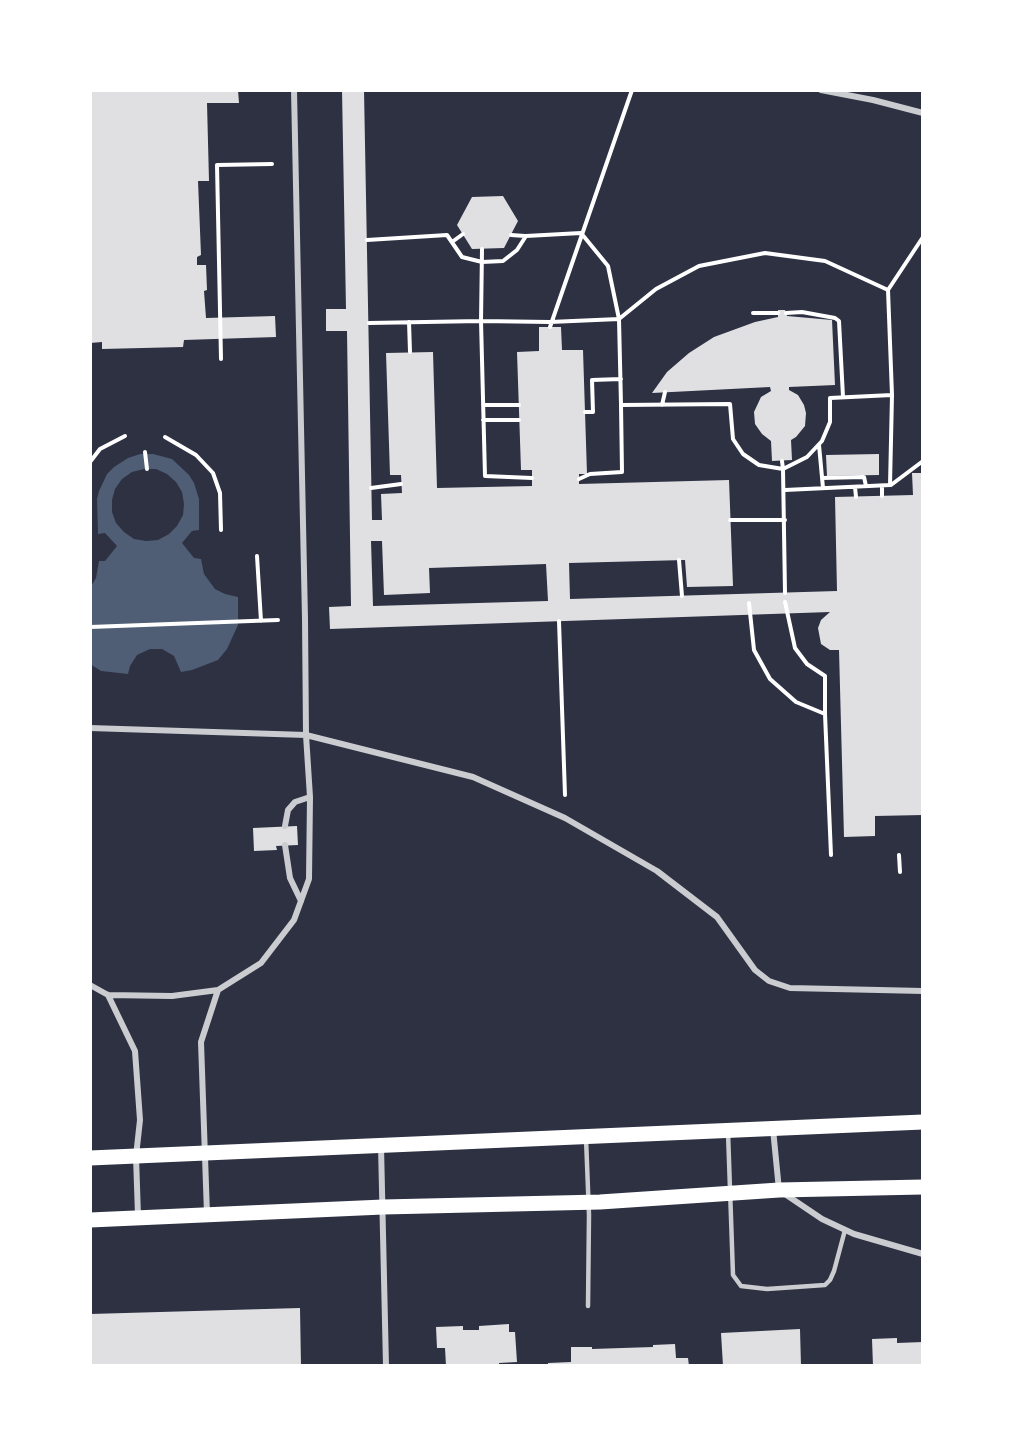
<!DOCTYPE html>
<style>
body{margin:0}
#map{position:relative;width:1013px;height:1456px;overflow:hidden;background:#2d3142;font-family:"Exo 2",sans-serif}
canvas{display:block}
.frame{position:absolute;inset:0;border:92px solid #fff;pointer-events:none}
</style>
<div id="map">
<canvas width="1013" height="1456"></canvas>
<div class="frame"></div>
</div>
<script>
const ctx = document.querySelector('canvas').getContext('2d');
ctx.lineJoin = 'round';
function paint(path, color) { ctx.fillStyle = color; ctx.fill(path, 'evenodd'); }
const toPath = rows => new Path2D(rows.map(r => 'M' + r).join(''));
function strokePath(path, color, width, dash) { ctx.strokeStyle = color; ctx.lineWidth = width; ctx.lineCap = dash ? 'butt' : 'round'; ctx.setLineDash(dash || []); ctx.stroke(path); }
paint(toPath([
 [140,454,153,454,172,459,189,475,194,483,199,499,199,530,192,531,182,543,194,558,201,559,204,574,215,589,225,594,238,597,238,625,227,649,218,660,192,670,181,672,174,656,162,649,150,649,137,655,130,666,128,674,101,671,90,664,90,588,96,578,99,561,105,561,117,546,105,533,98,534,97,499,99,491,107,474,114,467,128,458],
 [144,469,156,469,167,474,176,482,182,492,184,504,183,515,177,526,169,534,158,540,146,541,134,539,124,532,116,523,112,512,112,500,115,489,122,479,132,472]
]), '#4f5d75');
paint(toPath([
 [90,90,238,90,239,103,207,103,209,181,198,181,201,255,197,257,197,265,206,265,207,290,204,291,206,318,275,316,276,337,184,340,183,347,102,349,102,342,90,343],
 [342,90,364,90,372,520,382,520,381,494,402,493,401,475,390,475,386,353,433,352,437,488,532,486,532,470,521,470,517,352,539,351,539,327,561,327,562,350,583,350,587,474,579,474,579,484,729,480,733,586,687,587,685,560,569,563,570,599,837,591,835,497,913,495,912,473,923,473,923,815,875,816,875,836,844,837,839,650,830,650,821,644,818,628,821,620,830,612,330,629,329,607,351,606,347,331,326,331,326,309,346,309],
 [371,541,382,541,384,595,430,593,429,568,546,564,548,601,373,606],
 [503,196,518,221,504,248,472,249,457,225,472,197],
 [778,310,785,310,787,316,832,320,835,385,789,387,789,390,798,395,804,405,806,413,805,426,796,437,791,440,792,460,772,461,771,441,762,434,755,424,754,412,761,397,771,391,770,387,652,393,667,372,689,353,714,337,755,322,778,317],
 [879,454,879,475,827,476,826,455],
 [297,826,298,845,276,846,277,850,254,851,253,828],
 [300,1308,301,1366,90,1366,90,1314],
 [509,1324,509,1332,515,1332,517,1362,499,1363,499,1366,446,1366,445,1348,437,1348,436,1327,463,1326,463,1330,479,1330,479,1326],
 [800,1329,801,1366,723,1366,721,1333],
 [897,1338,897,1343,923,1342,923,1366,873,1366,872,1339],
 [675,1344,676,1358,688,1358,689,1366,548,1366,548,1363,571,1362,571,1347,592,1347,592,1349,653,1347,653,1345]
]), '#e0e0e3');
strokePath(toPath([
 [511,235,525,236],
 [367,240,447,235,462,257,482,262,503,261,517,250,526,236,581,233,608,266,619,319,621,405],
 [452,242,463,234],
 [482,249,481,321,485,476,532,478],
 [753,313,778,313],
 [786,313,802,312,835,318,839,321,843,397],
 [409,322,410,352],
 [369,323,481,321,550,322,619,319,656,289,699,266,765,253,825,261,888,290,923,237],
 [550,327,632,90],
 [221,359,217,165,272,164],
 [483,405,519,405],
 [662,405,665,392],
 [585,412,593,412,592,380,621,379],
 [483,420,519,420],
 [165,437,196,455,213,473,220,493,221,530],
 [819,445,823,488],
 [145,452,147,469],
 [782,461,783,469,807,457,822,441,830,422,830,398,892,395,888,290],
 [90,462,100,449,125,436],
 [822,478,864,477,866,486],
 [579,479,590,474,622,472,621,405,730,404,733,439,743,454,759,465,783,469,785,593],
 [891,485,923,461],
 [882,486,882,496],
 [855,487,856,497],
 [371,488,401,484],
 [785,490,890,485,892,395],
 [730,520,785,520],
 [257,556,261,621],
 [679,560,682,596],
 [785,602,795,648,807,664,825,676,825,714],
 [749,603,754,650,770,679,796,702,825,714,831,855],
 [559,621,565,795],
 [90,627,278,620],
 [899,855,900,872]
]), '#fff', 4);
strokePath(toPath([
 [728,1132,733,1275,741,1286,767,1289,825,1285,830,1280,834,1271,845,1230],
 [586,1138,589,1215,588,1306]
]), '#caccd0', 4.5);
strokePath(toPath([
 [821,90,873,100,923,113],
 [90,728,306,735,473,777,565,818,657,871,717,917,755,970,769,981,790,988,923,991],
 [285,826,288,810,295,802,310,797],
 [285,845,290,878,301,901],
 [90,985,108,995,172,996,218,990,261,963,294,920,309,879,310,797,306,735,305,619,294,90],
 [108,995,135,1051,140,1120,136,1156,138,1216],
 [773,1129,779,1190,822,1219,854,1234,923,1254],
 [381,1146,386,1366],
 [207,1214,201,1042,218,990]
]), '#caccd0', 6);
strokePath(toPath([
 [90,1158,923,1122],
 [90,1220,383,1207,600,1202,779,1190,923,1187]
]), '#fff', 15);
</script>
